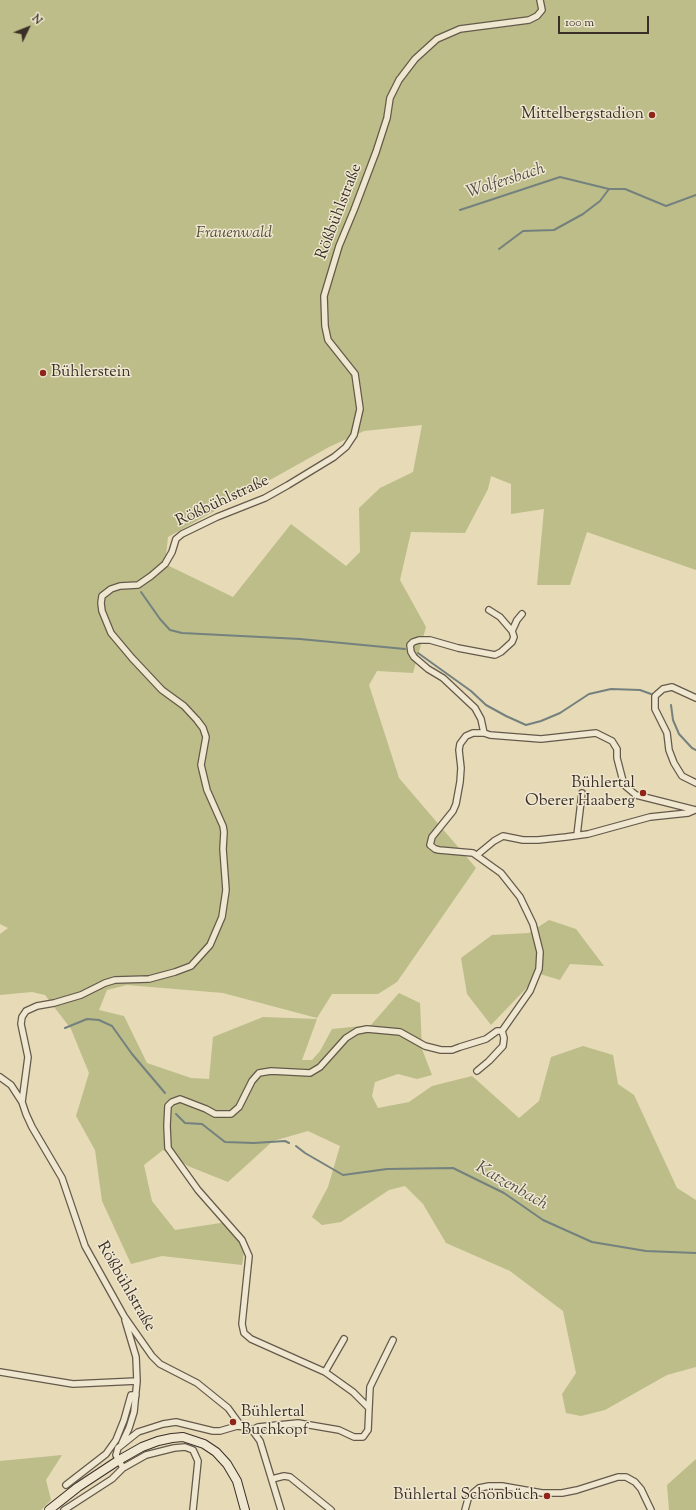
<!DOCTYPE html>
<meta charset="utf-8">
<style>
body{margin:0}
#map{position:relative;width:696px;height:1510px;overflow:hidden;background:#e6dab7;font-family:"Sorts Mill Goudy",serif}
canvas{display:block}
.north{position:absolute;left:8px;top:8px;width:40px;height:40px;-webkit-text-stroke:3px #efe7d0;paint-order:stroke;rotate:47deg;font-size:11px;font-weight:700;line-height:16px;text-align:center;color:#3a2e27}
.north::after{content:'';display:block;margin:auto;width:14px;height:18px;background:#3a2e27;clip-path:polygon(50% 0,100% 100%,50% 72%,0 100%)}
.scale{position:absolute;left:558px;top:16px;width:91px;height:18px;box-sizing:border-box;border:2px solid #3a2e27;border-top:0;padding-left:5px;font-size:12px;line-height:14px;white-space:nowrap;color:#3a2e27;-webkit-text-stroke:3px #efe7d0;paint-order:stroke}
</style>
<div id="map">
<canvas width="696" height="1510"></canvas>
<div class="north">N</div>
<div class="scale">100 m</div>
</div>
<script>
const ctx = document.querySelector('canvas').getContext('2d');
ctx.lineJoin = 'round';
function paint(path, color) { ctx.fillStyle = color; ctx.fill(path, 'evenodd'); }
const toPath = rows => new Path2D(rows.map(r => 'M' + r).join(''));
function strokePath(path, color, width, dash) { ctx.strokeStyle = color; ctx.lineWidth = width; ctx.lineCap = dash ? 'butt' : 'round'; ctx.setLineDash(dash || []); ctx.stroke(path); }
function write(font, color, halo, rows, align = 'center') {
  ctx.font = font + ' "Sorts Mill Goudy",serif'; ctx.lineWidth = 3; ctx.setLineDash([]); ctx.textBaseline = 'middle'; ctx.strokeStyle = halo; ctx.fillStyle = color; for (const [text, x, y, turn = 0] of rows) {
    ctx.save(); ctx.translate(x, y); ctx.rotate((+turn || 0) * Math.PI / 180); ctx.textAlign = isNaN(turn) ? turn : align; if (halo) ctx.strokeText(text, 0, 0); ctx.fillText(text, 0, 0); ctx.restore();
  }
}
paint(toPath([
 [0,0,696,0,696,570,587,532,570,585,537,585,544,509,511,514,511,484,491,476,488,489,465,533,411,532,400,580,426,627,413,673,377,671,369,685,399,778,476,868,397,982,378,994,332,994,317,1018,223,993,127,985,107,990,99,1010,124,1016,147,1063,191,1078,209,1079,213,1037,263,1017,317,1019,302,1060,312,1060,320,1051,332,1029,371,1025,399,993,420,1003,422,1049,432,1075,417,1079,398,1074,375,1082,372,1096,378,1108,409,1102,432,1086,472,1076,519,1118,539,1101,551,1057,583,1046,613,1055,618,1084,634,1095,677,1188,696,1200,696,1367,667,1375,605,1410,581,1416,566,1413,562,1394,576,1373,563,1311,510,1271,446,1243,423,1204,405,1186,389,1190,341,1222,322,1225,312,1217,328,1187,340,1146,308,1131,273,1141,228,1182,188,1166,163,1150,144,1165,152,1201,175,1230,227,1222,246,1239,242,1265,162,1256,131,1264,102,1201,95,1150,76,1116,89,1073,71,1029,45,995,32,992,0,995,0,934,8,928,0,924],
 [422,425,413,472,380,488,359,508,360,552,346,566,291,524,233,597,165,564,168,537,329,447,364,431],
 [549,920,576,929,604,966,570,964,560,980,540,974,491,1025,467,994,461,958,492,935,529,933],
 [62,1455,46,1480,51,1500,41,1510,0,1510,0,1461],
 [696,1459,696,1510,669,1510,667,1485]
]), '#bcbd89');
strokePath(toPath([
 [460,210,560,177,609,189,625,189,666,206,696,195],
 [499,249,523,231,554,230,583,214,600,201,609,189],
 [141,592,160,619,170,630,182,633,300,639,405,649],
 [418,653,471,691,486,705,506,716,526,725,541,721,560,713,589,694,611,689,640,690,651,694],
 [671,705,673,720,679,734,692,748,696,750],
 [65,1028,87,1019,99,1020,112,1026,132,1054,165,1093],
 [176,1114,185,1123,202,1124,225,1142,254,1143,285,1141,289,1143],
 [296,1146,305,1153,343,1175,387,1169,453,1168,504,1193,543,1220,592,1242,646,1251,696,1253]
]), '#74817e', 2);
const minor = toPath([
 [489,610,500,617,512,631],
 [696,698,672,687,663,689,655,696,655,709,667,733,669,750,674,763,682,776,696,783],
 [484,733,481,719,475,708,443,678,428,669,414,657,411,652,410,645,413,642,419,640,430,640,458,648,495,655,501,652,512,642,514,637,512,631,517,620,522,614],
 [577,835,582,793],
 [477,855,494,841,503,836,523,840,538,840,566,837,588,834,650,817,688,813,695,810],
 [477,1071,489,1061,503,1046,504,1038,502,1031],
 [0,1077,11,1085,22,1102,26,1114,32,1127,62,1178,85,1246,124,1316,152,1356,160,1364,197,1383,228,1408,241,1426],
 [22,1102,28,1057,21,1024,22,1017,26,1011,37,1006,54,1003,81,995,105,983,115,980,149,979,175,972,191,966,210,945,222,917,226,890,223,849,224,832,223,826,207,790,201,765,206,737,203,728,197,720,184,706,162,690,132,658,111,633,102,611,101,603,102,596,111,589,120,586,138,585,151,576,165,564,172,552,176,539,182,534,217,517,265,498,288,485,334,457,346,447,354,435,360,409,355,374,328,340,325,326,324,296,339,246,354,210,376,152,387,118,390,98,399,80,415,59,437,39,460,29,529,20,537,16,542,10,540,0],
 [0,1372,73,1384,137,1381],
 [325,1372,344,1339],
 [369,1408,370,1387,393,1340],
 [252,1430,258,1427,298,1423,339,1430,354,1437,363,1437,368,1430,369,1408,353,1392,325,1372,251,1339,244,1333,242,1324,249,1256,242,1240,198,1190,168,1148,167,1126,168,1106,172,1102,180,1099,206,1109,215,1114,231,1114,239,1107,252,1081,259,1073,271,1071,310,1073,320,1067,346,1038,357,1031,367,1029,400,1032,425,1046,441,1050,452,1050,460,1047,486,1039,497,1031,502,1031,530,991,539,969,540,952,533,924,520,897,501,873,473,853,439,850,435,849,430,845,432,837,453,811,456,804,460,782,461,768,459,750,460,744,466,736,473,733,484,733,490,735,541,739,596,733,612,741,617,749,617,758,624,785,636,795,696,810],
 [122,1443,129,1428,134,1412,137,1381,136,1357,125,1320],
 [123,1468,116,1455,118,1448,138,1432,163,1424,176,1422,213,1431,220,1431,237,1426,247,1427,252,1430,260,1441,281,1510],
 [272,1479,284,1476,290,1477,331,1510],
 [66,1485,106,1454,116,1440,124,1420,131,1395,136,1395],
 [64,1510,112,1479,123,1468,146,1455,174,1448,185,1447,193,1450,198,1461,193,1510],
 [465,1510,468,1499,473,1493,479,1488,489,1486,502,1486,542,1493,562,1493,577,1490,618,1477,626,1477,635,1482,641,1489,651,1510]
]);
const secondary = toPath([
 [49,1510,78,1487,119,1460,142,1447,158,1441,172,1438,183,1437,204,1444,216,1452,227,1464,237,1481,245,1510]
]);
strokePath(minor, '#65594b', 8);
strokePath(secondary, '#3a2e27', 10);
strokePath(minor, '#efe7d0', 5.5);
strokePath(secondary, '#efe7d0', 8);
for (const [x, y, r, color] of [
 [652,115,4,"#8f2418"],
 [43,373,4,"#8f2418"],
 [643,793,4,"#8f2418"],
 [233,1422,4,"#8f2418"],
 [547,1496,4,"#8f2418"]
]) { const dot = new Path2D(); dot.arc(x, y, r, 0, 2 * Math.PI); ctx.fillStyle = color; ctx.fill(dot); strokePath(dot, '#efe7d0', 1.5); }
write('16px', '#3a2e27', '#efe7d0', [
 ["Mittelbergstadion",644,115],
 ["Bühlerstein",51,373,"left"],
 ["Bühlertal",635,784],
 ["Oberer Haaberg",635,802],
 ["Bühlertal",241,1413,"left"],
 ["Buchkopf",241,1431,"left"],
 ["Bühlertal Schönbüch",539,1496]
], 'right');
write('16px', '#3a2e27', '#efe7d0', [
 ["Rößbühlstraße",340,212,-69],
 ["Rößbühlstraße",223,502,-25],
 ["Rößbühlstraße",125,1287,60]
]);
write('italic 16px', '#544b3b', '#efe7d0', [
 ["Frauenwald",234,234]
]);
write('italic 17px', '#52504b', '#efe7d0', [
 ["Wolfersbach",506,182,-18],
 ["Katzenbach",511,1187,30]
]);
</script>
